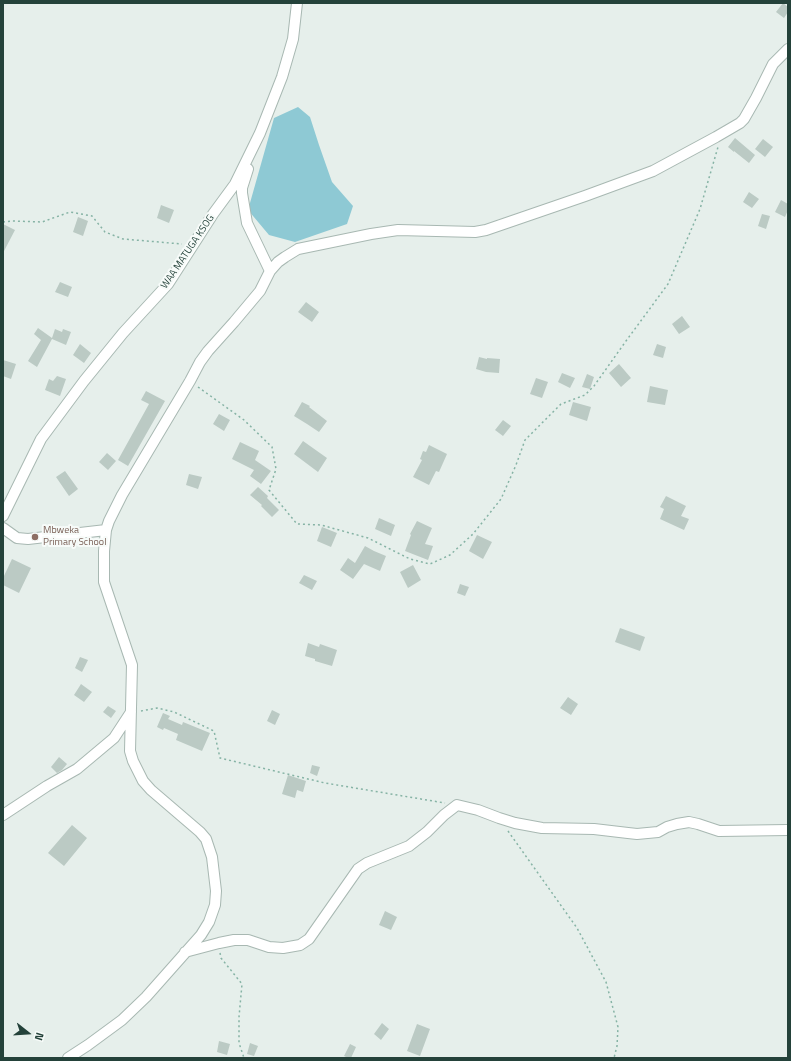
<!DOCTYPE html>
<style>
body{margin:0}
#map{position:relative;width:791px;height:1061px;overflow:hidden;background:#e6efeb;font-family:"Titillium Web",sans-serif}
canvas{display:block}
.frame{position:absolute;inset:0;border:4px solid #24423a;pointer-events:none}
.north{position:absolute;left:8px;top:1013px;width:40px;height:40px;-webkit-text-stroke:3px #f7fbf9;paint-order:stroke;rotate:107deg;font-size:11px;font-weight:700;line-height:16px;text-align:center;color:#24423a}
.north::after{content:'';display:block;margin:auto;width:14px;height:18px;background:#24423a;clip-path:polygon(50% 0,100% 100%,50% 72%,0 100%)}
</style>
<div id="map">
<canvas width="791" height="1061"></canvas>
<div class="frame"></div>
<div class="north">N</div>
</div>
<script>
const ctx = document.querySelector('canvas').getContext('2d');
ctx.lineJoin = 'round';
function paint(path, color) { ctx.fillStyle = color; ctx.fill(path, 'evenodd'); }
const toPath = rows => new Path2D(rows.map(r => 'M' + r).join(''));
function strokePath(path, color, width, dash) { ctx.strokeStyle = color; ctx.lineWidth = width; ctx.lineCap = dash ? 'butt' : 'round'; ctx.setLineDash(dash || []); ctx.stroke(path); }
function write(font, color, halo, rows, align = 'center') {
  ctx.font = font + ' "Titillium Web",sans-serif'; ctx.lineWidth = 4; ctx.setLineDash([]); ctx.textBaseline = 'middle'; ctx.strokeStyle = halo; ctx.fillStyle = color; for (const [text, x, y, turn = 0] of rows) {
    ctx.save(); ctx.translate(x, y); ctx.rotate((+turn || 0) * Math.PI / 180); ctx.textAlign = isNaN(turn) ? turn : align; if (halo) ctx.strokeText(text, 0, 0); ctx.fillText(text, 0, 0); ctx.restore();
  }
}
paint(toPath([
 [298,107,310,117,319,145,332,182,353,206,347,224,295,242,269,235,248,210,274,118]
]), '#8ec9d4');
paint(toPath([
 [783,3,788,7,788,12,784,18,776,12],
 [735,138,755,155,749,163,734,151,734,152,728,147],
 [763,139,773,147,765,157,755,149],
 [749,192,759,199,752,208,743,202],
 [781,200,788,204,788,210,785,217,775,212],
 [161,205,174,210,169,223,157,218],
 [762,214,770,216,766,229,758,226],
 [78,217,88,221,83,236,73,232],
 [3,224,15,230,3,253],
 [60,282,72,287,68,297,55,292],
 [306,302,319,312,312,322,298,312],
 [682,316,690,327,679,334,672,324],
 [38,328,52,338,55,329,62,332,63,329,71,332,66,345,52,339,37,367,28,361,41,340,34,334],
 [80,344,91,353,84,363,73,355],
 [657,344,666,347,663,358,653,355],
 [479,357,487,359,487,358,500,359,499,373,486,372,476,369],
 [3,360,16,364,11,379,3,376],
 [619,364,631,378,621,387,609,373],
 [562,373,575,378,570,388,558,382],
 [587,374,594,377,590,389,582,387],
 [57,376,66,379,60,396,45,390,49,379,53,381],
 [536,378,548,382,542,398,530,394],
 [650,386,668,390,665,405,647,402],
 [146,391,165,401,128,466,118,460,149,404,141,400],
 [302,402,310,406,309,407,327,421,319,432,307,424,294,416],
 [573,402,591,407,587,421,569,415],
 [219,414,230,420,224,431,213,424],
 [503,420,511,426,503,436,495,430],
 [303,441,327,458,318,472,294,454],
 [240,442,259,451,255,460,271,471,261,484,250,476,254,470,232,459],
 [429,445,447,454,439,472,436,471,429,485,413,477,422,460,420,459,423,451,426,452],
 [107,453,116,461,108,470,99,462],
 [65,471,78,489,69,496,56,477],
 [189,474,202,477,198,489,186,485],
 [258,487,268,496,267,498,279,510,272,517,261,506,262,505,250,495],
 [666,496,686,506,681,516,689,519,684,530,660,519,664,509,660,507],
 [379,518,395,525,391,536,375,529],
 [417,521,432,528,425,544,433,546,428,560,405,551,411,535,410,534],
 [322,527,337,533,331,547,317,541],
 [477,535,492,542,483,559,469,551],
 [365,546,374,551,386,556,380,571,364,564,353,579,340,570,348,558,355,563],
 [12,559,31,568,19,593,3,585,3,578],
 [413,565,421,580,408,588,400,572],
 [304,575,317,581,312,590,299,583],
 [460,584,469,587,465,596,457,593],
 [620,628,645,637,640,651,615,642],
 [308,643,319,647,320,644,337,650,332,666,315,661,315,659,305,656],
 [80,657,88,660,82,672,75,668],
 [81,684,92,692,84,702,74,695],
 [568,697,578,704,571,715,560,708],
 [108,706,116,711,111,718,103,712],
 [272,710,280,714,275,725,267,721],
 [163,713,170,716,168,719,182,725,183,722,210,733,202,751,176,740,178,734,164,728,163,730,157,727],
 [59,757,67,764,62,770,57,773,51,767],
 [312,765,320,767,317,776,310,773],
 [288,775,306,781,303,792,297,790,295,798,282,794],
 [72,825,87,838,64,866,48,853],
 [385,911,397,917,391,930,379,925],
 [382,1023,389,1029,381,1040,374,1034],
 [417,1024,430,1029,420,1056,407,1051],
 [219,1041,230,1044,227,1055,217,1052],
 [250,1043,258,1046,254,1056,247,1054],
 [350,1044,356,1047,351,1058,348,1058,344,1056]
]), '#bbcac4');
const minor = toPath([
 [248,169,242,188,242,193,247,223,270,271],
 [3,516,41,439,84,381,123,333,168,284,213,214,235,184,260,133,282,77,293,39,297,3],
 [3,528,17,538,28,539,106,530],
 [3,815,47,786,77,769,114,738,131,712],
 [185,952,219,943,234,940,248,940,269,947,283,948,300,945,309,939,358,869,367,863,409,846,427,832,444,815,457,805,478,810,499,818,515,823,542,828,594,829,628,833,637,834,658,832,667,827,677,824,689,822,698,824,719,831,788,830],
 [68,1058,88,1045,122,1020,146,997,201,935,209,922,215,905,216,891,212,857,206,839,200,832,151,790,143,781,133,761,130,751,132,665,104,582,104,551,106,530,109,521,122,495,190,381,200,362,208,351,234,322,260,291,270,271,278,262,285,257,298,249,371,234,398,230,475,232,486,230,585,196,653,171,716,137,740,123,744,119,756,98,773,64,788,49]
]);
strokePath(minor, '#a8b8b2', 12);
strokePath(toPath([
 [3,222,12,221,42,222,70,212,92,216,105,232,123,239,182,244],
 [198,387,244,420,272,447,276,469,269,490,297,524,321,525,368,538,410,559,430,564,450,555,473,534,501,499,516,465,525,440,561,404,585,395,594,386,626,341,668,284,700,209,718,147],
 [141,711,157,708,174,712,214,731,220,758,325,783,445,803],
 [508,831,577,928,606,982,618,1027,617,1046,614,1058],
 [220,953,221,958,242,984,239,1017,239,1043,244,1058]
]), '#86b3a5', 1.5, [2, 3]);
strokePath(minor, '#fff', 10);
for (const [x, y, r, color] of [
 [35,537,4,"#8d6e63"]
]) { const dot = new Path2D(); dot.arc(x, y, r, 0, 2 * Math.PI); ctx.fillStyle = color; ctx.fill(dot); strokePath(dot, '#f7fbf9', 1.5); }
write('10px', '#24423a', '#f7fbf9', [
 ["WAA MATUGA KSOG",188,252,-56]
]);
write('10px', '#785e54', '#f7fbf9', [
 ["Mbweka",43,531],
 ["Primary School",43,543]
], 'left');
</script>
